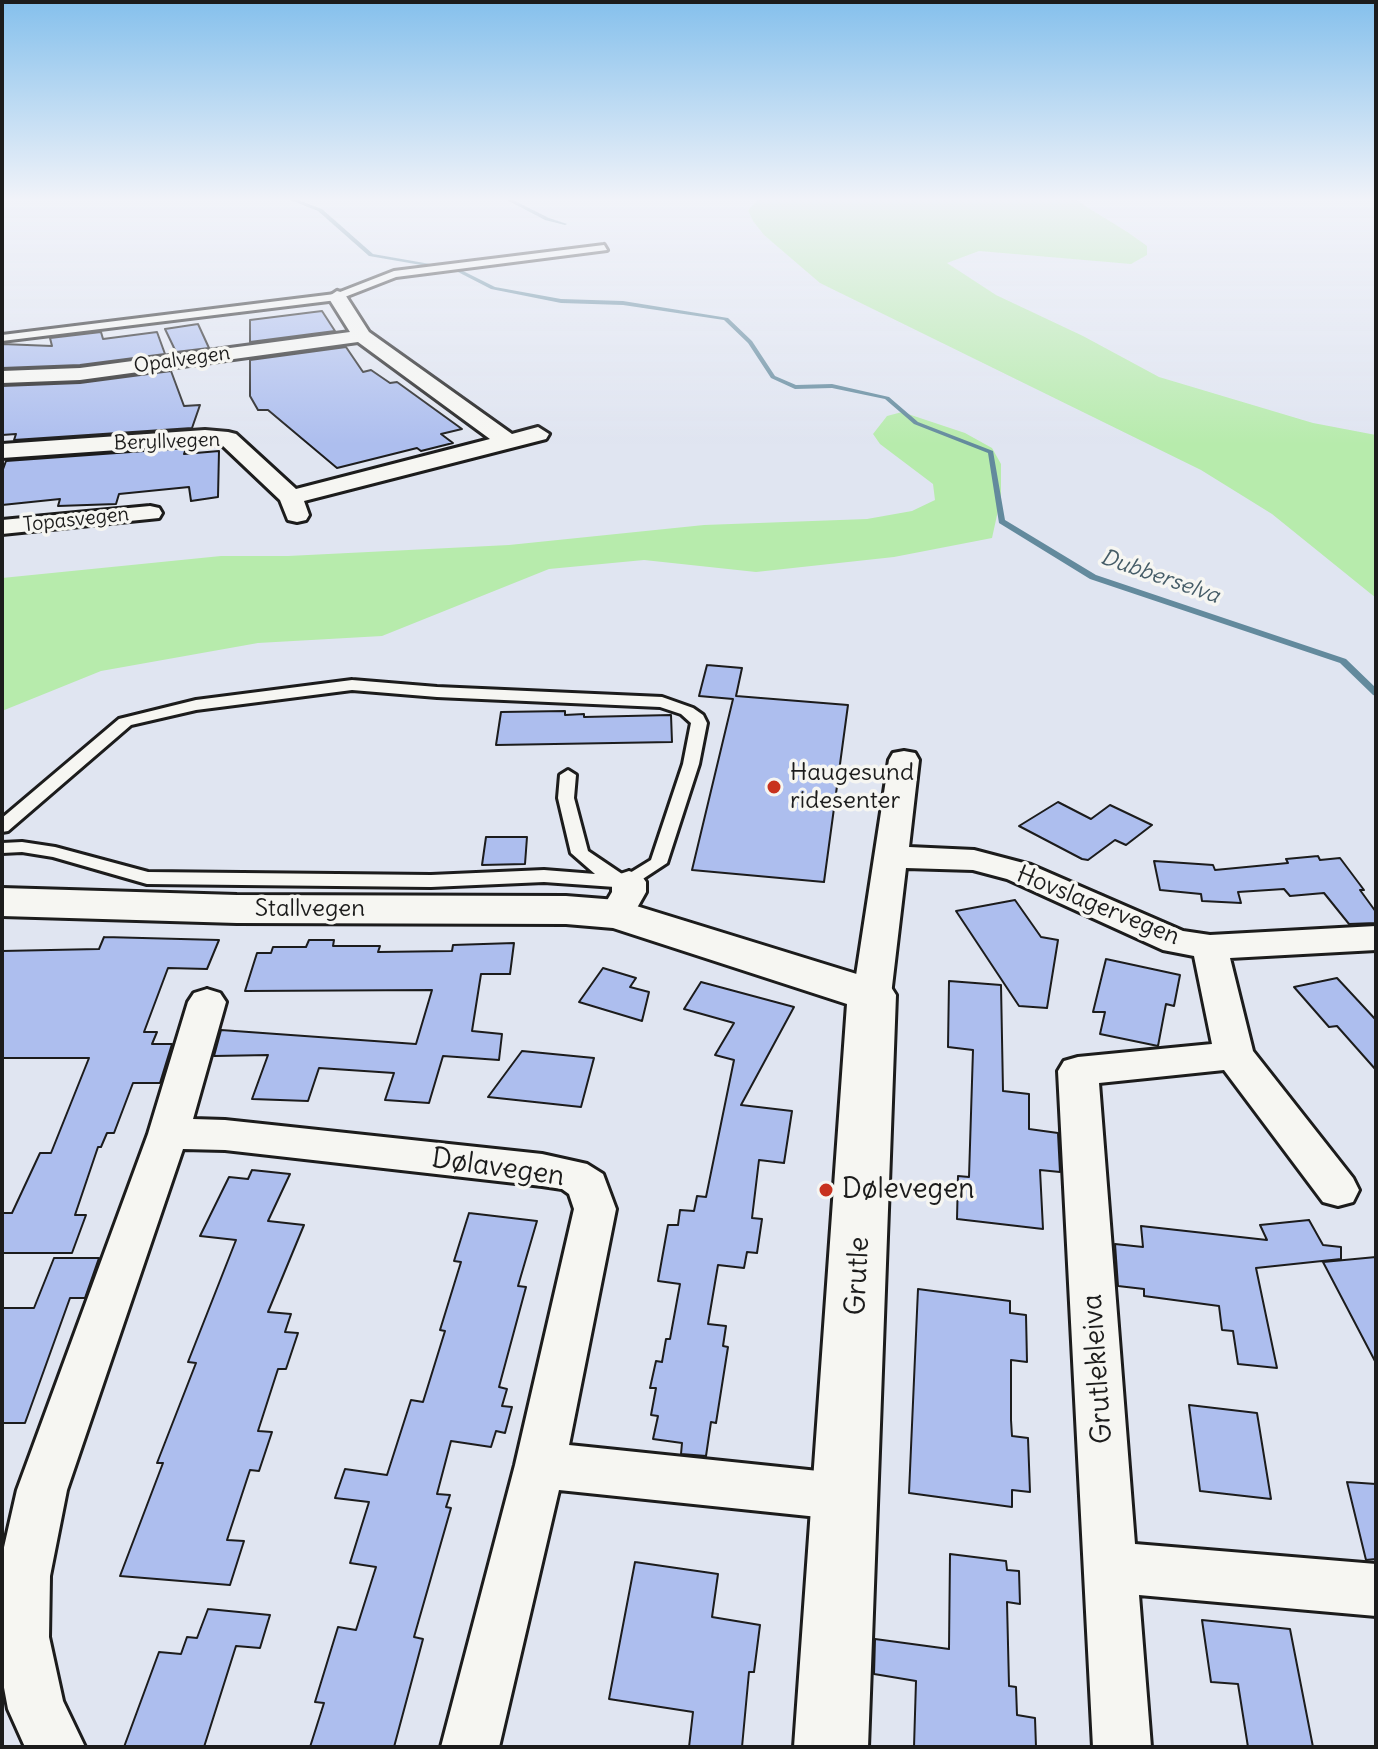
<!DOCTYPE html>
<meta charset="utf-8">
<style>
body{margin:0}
#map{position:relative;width:1378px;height:1749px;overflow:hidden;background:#e0e5f1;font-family:Delius,sans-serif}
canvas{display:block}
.frame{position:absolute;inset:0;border:4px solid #1c1c1c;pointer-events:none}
</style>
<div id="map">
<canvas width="1378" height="1749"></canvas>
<div class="frame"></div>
</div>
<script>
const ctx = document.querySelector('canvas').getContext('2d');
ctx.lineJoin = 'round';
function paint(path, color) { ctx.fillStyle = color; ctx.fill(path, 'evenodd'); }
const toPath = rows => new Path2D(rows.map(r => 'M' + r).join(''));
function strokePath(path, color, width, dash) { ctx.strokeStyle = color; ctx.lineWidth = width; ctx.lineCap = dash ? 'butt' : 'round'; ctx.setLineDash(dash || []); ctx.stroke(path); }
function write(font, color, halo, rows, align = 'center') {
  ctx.font = font + ' Delius,sans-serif'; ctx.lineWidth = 7; ctx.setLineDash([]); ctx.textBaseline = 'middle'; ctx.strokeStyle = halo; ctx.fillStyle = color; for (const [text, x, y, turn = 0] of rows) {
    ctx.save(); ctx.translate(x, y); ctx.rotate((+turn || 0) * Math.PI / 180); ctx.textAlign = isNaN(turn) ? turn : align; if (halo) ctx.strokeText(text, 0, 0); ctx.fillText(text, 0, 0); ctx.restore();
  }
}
paint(toPath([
 [759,199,1074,199,1129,233,1147,246,1147,255,1131,264,979,251,947,263,996,295,1083,336,1159,377,1313,423,1376,435,1376,598,1272,514,1201,470,820,283,764,235,753,221,748,210],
 [902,412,965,433,992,448,1001,464,1001,497,992,538,894,557,756,572,644,560,549,569,382,636,258,643,101,671,2,711,2,578,221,556,288,556,509,545,704,525,867,519,912,511,935,500,933,484,880,444,873,434,887,416]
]), '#b7ebac');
paint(toPath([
 [288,199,295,199,322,209,373,254,459,269,495,287,561,299,623,301,728,318,752,341,775,376,796,385,832,384,889,397,918,422,993,451,1005,520,1096,575,1346,659,1376,688,1376,696,1373,695,1340,663,1090,579,999,523,988,453,914,424,885,399,832,388,795,389,771,378,748,343,724,320,623,305,561,303,491,289,456,271,369,256,318,211,288,199],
 [505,199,511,199,549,218,567,224,565,225,545,220,505,199]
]), '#638a9d');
const building = toPath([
 [322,311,335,331,250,342,250,320,322,311],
 [198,324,209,348,176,352,165,329,198,324],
 [101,332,103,339,157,332,165,354,80,365,2,368,2,344,52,346,50,338,101,332],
 [346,347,363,372,371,370,390,383,397,382,462,429,441,434,453,443,421,451,417,448,337,468,268,410,258,410,250,396,250,360,346,347],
 [171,371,184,406,200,405,192,428,14,440,16,434,2,435,2,386,80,383,171,371],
 [186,448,184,454,219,451,218,497,191,501,189,487,119,494,116,504,58,506,60,499,2,505,2,472,6,461,186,448],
 [707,665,742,668,736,696,848,705,824,882,692,870,733,699,699,696,707,665],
 [565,711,565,715,584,714,584,717,671,715,672,742,496,745,501,712,565,711],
 [1058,802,1091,819,1110,805,1152,825,1126,845,1115,840,1088,860,1082,859,1019,826,1058,802],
 [486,837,527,837,525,864,482,865,486,837],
 [1318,856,1320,860,1340,858,1364,890,1360,890,1376,912,1376,923,1349,924,1324,893,1290,896,1284,889,1238,892,1241,903,1202,901,1201,894,1160,890,1154,861,1213,865,1215,870,1288,863,1286,859,1318,856],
 [1015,900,1041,937,1058,940,1047,1008,1019,1006,956,911,1015,900],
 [104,937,219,940,207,969,168,968,144,1032,157,1032,152,1044,172,1044,160,1083,133,1083,114,1133,107,1133,101,1147,98,1147,75,1215,86,1215,72,1253,2,1253,2,1213,12,1213,40,1153,51,1153,89,1058,2,1058,2,951,99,949,104,937],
 [309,940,334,940,333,946,380,946,378,952,452,951,453,945,514,943,510,974,481,974,472,1031,502,1034,499,1060,443,1056,429,1103,385,1100,394,1073,319,1068,308,1101,252,1099,268,1055,214,1056,221,1030,416,1044,432,990,245,991,257,953,271,953,273,947,306,947,309,940],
 [1106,959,1180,975,1174,1006,1166,1004,1158,1046,1100,1034,1105,1012,1093,1012,1106,959],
 [603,968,636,978,630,987,649,992,642,1021,579,1002,603,968],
 [1337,978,1376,1020,1376,1070,1337,1026,1329,1027,1294,987,1337,978],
 [949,981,1001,985,1003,1091,1029,1094,1029,1129,1058,1133,1060,1172,1040,1170,1043,1229,957,1219,958,1176,969,1177,973,1050,948,1047,949,981],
 [701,982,794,1007,741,1105,792,1111,784,1163,759,1160,752,1218,762,1219,757,1253,747,1252,744,1268,718,1265,708,1324,726,1326,723,1346,728,1347,716,1423,711,1422,706,1456,681,1454,682,1443,653,1439,658,1416,651,1415,656,1388,650,1388,656,1361,662,1362,666,1339,670,1339,680,1284,658,1281,668,1225,678,1225,680,1210,694,1211,697,1196,706,1197,734,1060,715,1055,734,1023,684,1009,701,982],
 [522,1051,594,1058,581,1107,488,1097,522,1051],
 [252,1170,290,1174,268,1221,304,1225,268,1312,291,1314,285,1332,298,1333,286,1369,278,1369,258,1431,272,1432,259,1471,250,1470,227,1540,244,1541,230,1585,120,1576,163,1463,157,1463,196,1363,188,1362,236,1240,200,1236,229,1177,248,1179,252,1170],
 [469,1213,537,1221,518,1286,526,1287,499,1387,507,1389,502,1406,512,1407,505,1433,496,1431,491,1447,451,1441,437,1494,450,1495,446,1507,451,1508,414,1637,423,1639,394,1747,310,1747,324,1703,315,1702,338,1627,356,1630,376,1567,350,1563,369,1502,335,1498,345,1469,387,1475,411,1400,423,1402,445,1331,440,1330,461,1262,454,1261,469,1213],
 [1309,1220,1323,1245,1341,1247,1341,1259,1256,1268,1277,1368,1238,1364,1233,1331,1222,1330,1219,1306,1144,1296,1144,1289,1118,1286,1115,1244,1143,1247,1141,1226,1267,1240,1260,1225,1309,1220],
 [1376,1257,1376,1363,1323,1262,1376,1257],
 [54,1258,99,1258,85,1298,70,1298,25,1423,2,1423,2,1308,34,1308,54,1258],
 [918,1289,1010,1301,1010,1313,1026,1315,1027,1362,1011,1360,1011,1420,1012,1436,1028,1438,1030,1492,1012,1490,1012,1507,909,1493,918,1289],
 [1189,1405,1257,1413,1271,1499,1200,1491,1189,1405],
 [1347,1482,1376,1484,1376,1559,1366,1560,1347,1482],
 [950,1554,1006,1561,1007,1570,1019,1571,1020,1604,1007,1602,1009,1686,1016,1687,1017,1715,1035,1718,1036,1747,914,1747,916,1681,874,1674,875,1639,949,1649,950,1554],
 [635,1562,718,1574,712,1617,760,1625,754,1672,749,1672,742,1747,689,1747,693,1712,609,1699,635,1562],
 [208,1609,270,1615,260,1648,236,1646,204,1747,124,1747,159,1652,181,1654,187,1637,197,1638,208,1609],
 [1202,1620,1290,1629,1313,1747,1248,1747,1238,1684,1211,1682,1202,1620]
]);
paint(building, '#adbeee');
strokePath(building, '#1c1c1c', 2);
const service = toPath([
 [604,245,607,250,396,277,337,300,2,341,2,335,335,294,394,271,604,245],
 [352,680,437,687,662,697,693,708,703,715,707,723,699,764,667,863,629,888,544,882,431,887,147,884,53,857,22,852,2,853,2,843,22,842,55,847,148,872,431,875,544,870,595,874,571,853,558,798,560,775,568,770,576,775,574,798,588,851,625,876,651,860,683,764,691,723,681,714,660,707,437,697,352,690,196,710,131,725,8,831,2,832,2,818,119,719,196,700,352,680]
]);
const minor = toPath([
 [337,291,344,293,369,332,512,434,538,427,549,434,546,439,304,501,309,515,306,520,297,522,288,520,280,500,222,445,205,444,2,458,2,444,205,430,228,432,236,434,296,489,490,439,358,342,80,380,2,383,2,371,80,368,350,332,328,297,337,291],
 [150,506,159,508,162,513,159,518,2,534,2,520,150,506],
 [904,751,915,753,919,760,909,847,974,850,1031,865,1183,931,1210,935,1376,926,1376,950,1230,958,1253,1051,1353,1178,1359,1190,1353,1202,1338,1206,1323,1202,1224,1070,1099,1083,1135,1544,1376,1564,1376,1616,1139,1595,1151,1747,1093,1747,1058,1071,1064,1061,1078,1057,1212,1044,1194,956,1163,950,1007,879,973,870,906,868,891,995,885,1004,872,1008,859,1004,853,995,889,760,893,753,904,751],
 [629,871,641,875,646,882,646,892,629,922,617,925,605,922,599,914,612,892,612,882,617,875,629,871],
 [207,989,220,993,226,1002,193,1119,225,1120,542,1154,587,1164,603,1174,616,1209,569,1445,847,1474,865,1481,872,1497,865,1513,847,1520,559,1490,499,1747,441,1747,515,1465,574,1209,569,1194,562,1189,542,1186,225,1150,183,1149,67,1490,50,1576,49,1637,63,1701,85,1747,25,1747,8,1709,2,1677,2,1556,17,1490,148,1134,188,1002,194,993,207,989]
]);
const tertiary = toPath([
 [2,888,237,895,566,896,617,900,889,984,896,995,868,1747,794,1747,847,1004,613,928,566,924,237,923,2,916,2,888]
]);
strokePath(service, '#1c1c1c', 6);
strokePath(minor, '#1c1c1c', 6);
strokePath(tertiary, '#1c1c1c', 6);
paint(service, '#f6f6f2');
paint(minor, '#f6f6f2');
paint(tertiary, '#f6f6f2');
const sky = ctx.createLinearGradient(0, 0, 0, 444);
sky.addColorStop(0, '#85c0ec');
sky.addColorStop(0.45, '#f1f3f9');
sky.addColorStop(1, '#f1f3f900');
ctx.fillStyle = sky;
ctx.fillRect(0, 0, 1378, 444);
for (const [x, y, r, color] of [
 [774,787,8,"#c8321e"],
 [826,1190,8,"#c8321e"]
]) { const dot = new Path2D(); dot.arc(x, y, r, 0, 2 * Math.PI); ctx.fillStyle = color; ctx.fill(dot); strokePath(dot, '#f6f6f2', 3); }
write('20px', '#1c1c1c', '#f6f6f2', [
 ["Opalvegen",182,360,-8],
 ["Beryllvegen",167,442,-2],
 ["Topasvegen",76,520,-6]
]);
write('italic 22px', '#455c67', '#f6f6f2', [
 ["Dubberselva",1160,577,19]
]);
write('24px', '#1c1c1c', '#f6f6f2', [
 ["Haugesund",790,773],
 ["ridesenter",790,801]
], 'left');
write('24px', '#1c1c1c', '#f6f6f2', [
 ["Hovslagervegen",1098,906,22],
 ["Stallvegen",310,909]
]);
write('28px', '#1c1c1c', '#f6f6f2', [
 ["Dølavegen",498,1168,8],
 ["Grutle",858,1276,-87],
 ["Grutlekleiva",1098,1369,-94]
]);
write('28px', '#1c1c1c', '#f6f6f2', [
 ["Dølevegen",842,1190]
], 'left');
</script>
